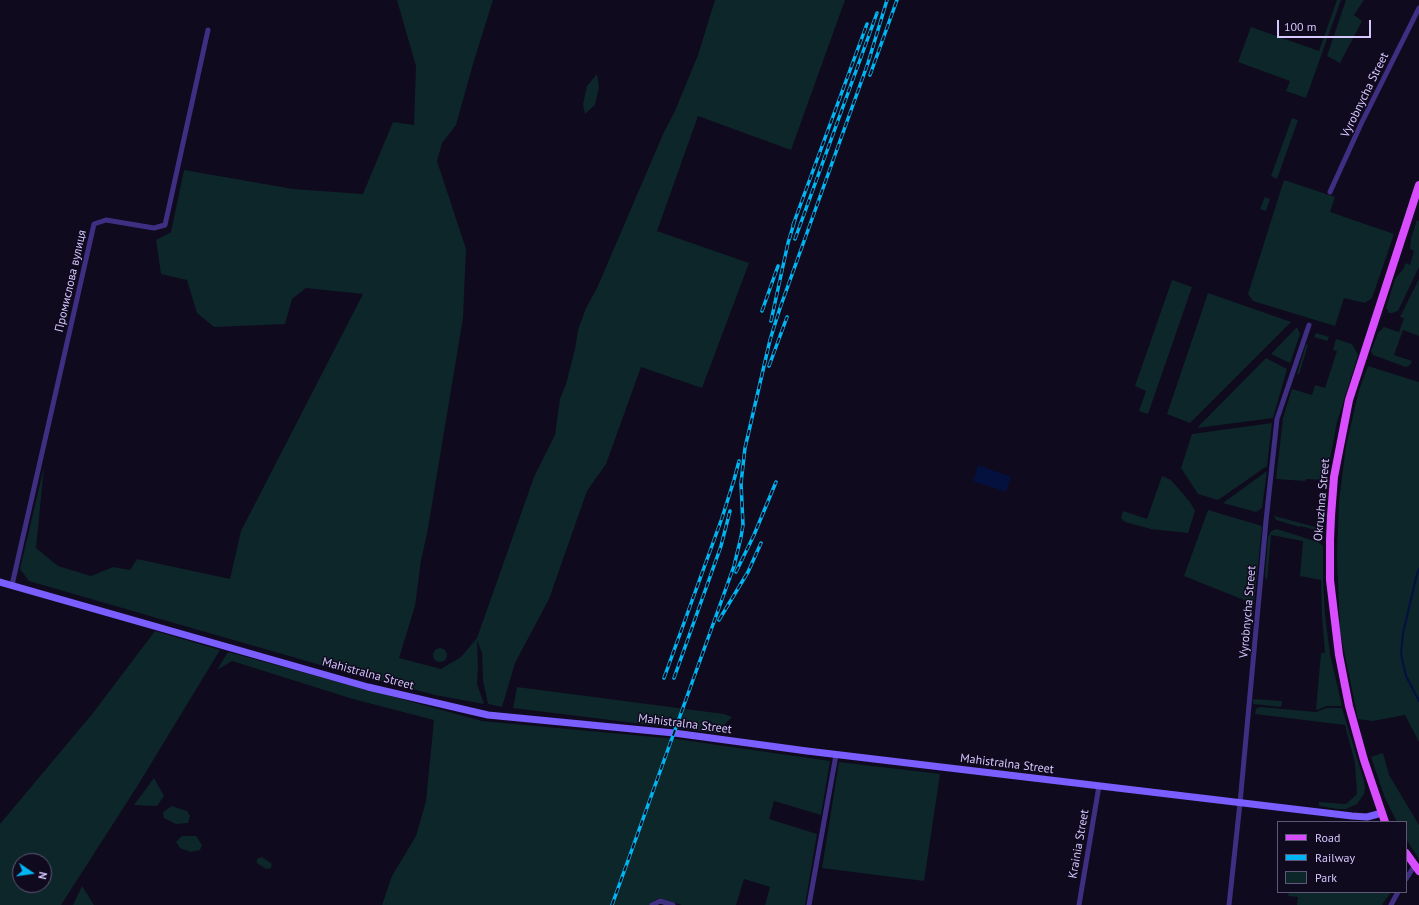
<!DOCTYPE html>
<meta charset="utf-8">
<style>
body{margin:0}
#map{position:relative;width:1419px;height:905px;overflow:hidden;background:#100a1e;font-family:"PT Sans",sans-serif}
canvas{display:block}
.legend{position:absolute;left:1277px;top:821px;width:130px;height:72px;box-sizing:border-box;background:#100a1e;border:1px solid #5f5678;margin:0;padding:5px 7px;list-style:none;font-size:12px;color:#d6c7ff}
.legend li{display:flex;align-items:center;gap:8px;height:20px}
.legend b{width:20px;border:1px solid #5f5678}
.north{position:absolute;left:12px;top:853px;width:40px;height:40px;box-sizing:border-box;background:#100a1e;border:1px solid #5f5678;border-radius:50%;rotate:103deg;font-size:11px;font-weight:700;line-height:16px;text-align:center;color:#d6c7ff}
.north::after{content:'';display:block;margin:auto;width:14px;height:18px;background:#00b5f2;clip-path:polygon(50% 0,100% 100%,50% 72%,0 100%)}
.scale{position:absolute;left:1277px;top:20px;width:94px;height:18px;box-sizing:border-box;border:2px solid #d6c7ff;border-top:0;padding-left:5px;font-size:12px;line-height:14px;white-space:nowrap;color:#d6c7ff;-webkit-text-stroke:3px #100a1e;paint-order:stroke}
</style>
<div id="map">
<canvas width="1419" height="905"></canvas>
<ul class="legend">
<li><b style="height:5px;background:#d84eff"></b>Road</li>
<li><b style="height:5px;background:#00b5f2"></b>Railway</li>
<li><b style="height:11px;background:#0c2629"></b>Park</li>
</ul>
<div class="north">N</div>
<div class="scale">100 m</div>
</div>
<script>
const ctx = document.querySelector('canvas').getContext('2d');
ctx.lineJoin = 'round';
function paint(path, color) { ctx.fillStyle = color; ctx.fill(path, 'evenodd'); }
const toPath = rows => new Path2D(rows.map(r => 'M' + r).join(''));
function strokePath(path, color, width, dash) { ctx.strokeStyle = color; ctx.lineWidth = width; ctx.lineCap = dash ? 'butt' : 'round'; ctx.setLineDash(dash || []); ctx.stroke(path); }
function write(font, color, halo, rows, align = 'center') {
  ctx.font = font + ' "PT Sans",sans-serif'; ctx.lineWidth = 3; ctx.setLineDash([]); ctx.textBaseline = 'middle'; ctx.strokeStyle = halo; ctx.fillStyle = color; for (const [text, x, y, turn = 0] of rows) {
    ctx.save(); ctx.translate(x, y); ctx.rotate((+turn || 0) * Math.PI / 180); ctx.textAlign = isNaN(turn) ? turn : align; if (halo) ctx.strokeText(text, 0, 0); ctx.fillText(text, 0, 0); ctx.restore();
  }
}
paint(toPath([
 [397,0,493,0,473,64,456,125,442,143,437,161,466,249,463,318,427,534,421,560,415,606,399,658,441,669,461,657,477,638,534,477,555,435,560,399,566,384,575,349,578,330,586,308,597,288,664,132,675,111,698,55,715,0,845,0,791,150,698,116,657,231,749,263,702,388,641,367,606,464,587,491,549,599,515,663,502,707,488,704,483,680,482,653,477,640,478,668,477,684,484,704,435,695,338,670,188,627,29,581,20,569,44,467,36,548,58,566,91,576,113,567,130,570,137,559,230,579,241,531,363,294,306,288,292,299,285,324,214,327,197,313,187,280,161,274,156,240,171,232,184,170,293,189,363,194,393,122,414,125,416,66],
 [1337,0,1341,0,1306,98,1286,91,1290,81,1238,62,1251,27,1319,51],
 [1346,0,1364,0,1354,15,1362,21,1340,63,1327,56],
 [597,74,599,87,595,105,585,114,583,104,587,86],
 [1292,118,1298,120,1277,179,1271,176],
 [1284,180,1335,197,1330,212,1394,234,1372,298,1365,303,1344,298,1335,326,1253,301,1248,294],
 [1265,197,1270,199,1266,211,1260,209],
 [1417,220,1419,221,1419,267,1398,311,1392,313,1389,313,1386,308,1395,279,1404,268,1405,263,1410,265,1414,251,1410,249,1411,238],
 [1419,279,1419,336,1403,330,1394,355,1412,361,1410,365,1406,367,1373,355,1371,351,1378,333,1384,327,1399,332,1404,318,1400,317],
 [1172,280,1192,287,1148,414,1139,411,1146,391,1135,386],
 [1208,293,1291,322,1190,423,1167,414],
 [1297,327,1300,334,1290,363,1271,354],
 [1316,333,1329,337,1327,341,1314,337],
 [1336,339,1352,344,1358,355,1337,422,1326,480,1306,479,1305,481,1276,479,1283,418,1292,389,1312,395,1315,385,1325,388,1337,351,1333,350],
 [1306,344,1308,345,1299,374,1297,374],
 [1266,358,1287,369,1273,418,1197,428],
 [1368,366,1419,382,1419,742,1405,715,1373,721,1358,719,1340,631,1337,557,1339,501,1346,446,1359,390],
 [1272,423,1267,466,1218,500,1198,494,1181,468,1192,434],
 [1267,471,1262,508,1256,512,1223,503],
 [1162,476,1171,480,1190,502,1195,511,1188,533,1151,529,1125,522,1121,518,1123,511,1147,519],
 [1208,510,1262,526,1254,604,1184,576],
 [1274,516,1323,529,1320,531,1300,526,1300,527,1276,520],
 [1277,529,1318,542,1323,546,1323,579,1325,615,1330,654,1342,706,1327,706,1316,710,1321,653,1325,653,1322,616,1321,580,1300,576,1303,541,1271,535,1267,581,1265,576,1268,538,1271,531],
 [155,631,220,650,138,785,61,905,0,905,0,824,93,713],
 [20,861,44,861,44,885,20,885],
 '433 655a7 7 0 1 1 14 0a7 7 0 1 1-14 0Z',
 [228,652,482,721,676,739,830,761,821,815,774,801,769,819,817,834,805,905,765,905,770,887,744,879,736,905,682,905,659,898,650,903,650,905,382,905,392,876,416,836,426,801,434,720,353,699,232,661,217,670],
 [517,687,724,714,732,717,716,733,513,708],
 [1253,699,1282,701,1281,707,1253,704],
 [1260,707,1316,712,1327,708,1342,708,1364,781,1365,788,1364,794,1357,804,1346,809,1338,809,1319,806,1319,802,1346,804,1357,794,1355,763,1345,725,1255,714,1256,709],
 [1383,753,1389,775,1419,825,1419,859,1406,839,1406,822,1397,822,1385,798,1371,757],
 [839,762,940,774,924,881,822,868],
 [154,778,164,796,157,806,134,805],
 [172,806,187,811,190,816,188,823,176,824,164,818,163,812],
 [182,836,196,836,202,845,200,850,191,852,180,848,176,842],
 [262,857,272,864,271,868,266,869,257,863,257,859],
 [82,886,94,905,73,905],
 [1289,892,1391,892,1382,905,1297,905,1298,897,1288,896]
]), '#0c2629');
paint(toPath([
 [978,465,1011,477,1006,492,973,481]
]), '#04103e');
strokePath(toPath([
 [1419,569,1417,574,1403,633,1401,654,1406,676,1419,701]
]), '#04103e', 2);
strokePath(toPath([
 [1330,192,1361,124,1419,8],
 [12,585,94,224,106,220,154,228,165,225,208,30],
 [1406,879,1415,865],
 [652,905,660,901,673,905],
 [809,905,836,755],
 [1079,905,1099,786],
 [1229,905,1240,803,1266,521,1277,419,1309,325],
 [1391,905,1398,892]
]), '#3f2f83', 5);
strokePath(toPath([
 [0,582,368,687,488,715,674,733,807,751,1352,816,1367,817,1382,813]
]), '#7b5eff', 7);
strokePath(toPath([
 [1385,822,1364,760,1349,706,1339,655,1330,580,1330,540,1331,516,1334,477,1349,400,1419,185],
 [1406,853,1419,871]
]), '#d84eff', 8);
const rail = toPath([
 [870,75,897,0],
 [793,225,867,24],
 [795,239,877,13],
 [762,311,778,266],
 [771,321,788,243,795,220],
 [769,366,787,317],
 [736,572,754,535,776,482],
 [719,620,748,572,761,543],
 [664,678,722,518,734,480,739,461],
 [674,678,721,546,730,511],
 [612,905,734,566,741,537,743,525,741,483,745,448,770,340,780,308,868,63,887,0]
]);
strokePath(rail, '#00b5f2', 3.5);
strokePath(rail, '#100a1e', 2, [6]);
write('12px', '#d6c7ff', '#100a1e', [
 ["Vyrobnycha Street",1365,95,-64],
 ["Промислова вулиця",71,281,-77],
 ["Okruzhna Street",1322,500,-85],
 ["Vyrobnycha Street",1248,612,-85],
 ["Mahistralna Street",368,674,15],
 ["Mahistralna Street",685,724,7],
 ["Mahistralna Street",1007,764,7],
 ["Krainia Street",1079,844,-80]
]);
</script>
